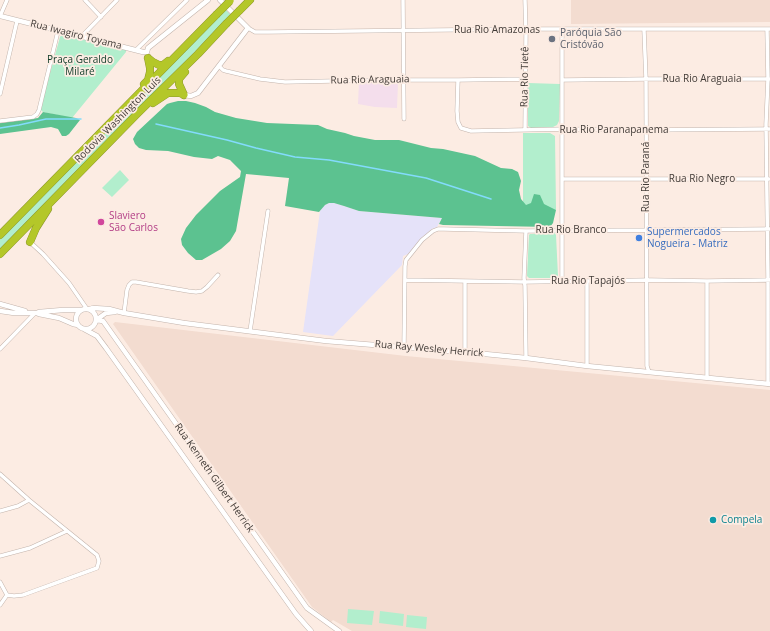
<!DOCTYPE html>
<meta charset="utf-8">
<style>
body{margin:0}
canvas{display:block;background:#fcece3}
</style>
<canvas width="770" height="631"></canvas>
<script>
const ctx = document.querySelector('canvas').getContext('2d');
ctx.lineJoin = 'round';
function paint(path, color) { ctx.fillStyle = color; ctx.fill(path, 'evenodd'); }
const toPath = rows => new Path2D(rows.map(r => 'M' + r).join(''));
function strokePath(path, color, width, dash) { ctx.strokeStyle = color; ctx.lineWidth = width; ctx.lineCap = dash ? 'butt' : 'round'; ctx.setLineDash(dash || []); ctx.stroke(path); }
function write(font, color, halo, rows, align = 'center') {
  ctx.font = font + ' "Open Sans",sans-serif'; ctx.lineWidth = 3.5; ctx.setLineDash([]); ctx.textBaseline = 'middle'; ctx.strokeStyle = halo; ctx.fillStyle = color; for (const [text, x, y, turn = 0] of rows) {
    ctx.save(); ctx.translate(x, y); ctx.rotate((+turn || 0) * Math.PI / 180); ctx.textAlign = isNaN(turn) ? turn : align; if (halo) ctx.strokeText(text, 0, 0); ctx.fillText(text, 0, 0); ctx.restore();
  }
}
paint(toPath([
 [329,203,334,203,344,206,359,211,442,218,437,227,432,229,408,254,403,256,402,265,333,336,303,332,320,211,323,206]
]), '#e5e2f9');
paint(toPath([
 [571,0,770,0,770,22,571,24],
 [115,322,406,356,770,390,770,631,352,631,333,620,331,622,312,607,113,324]
]), '#f3dcd0');
paint(toPath([
 [359,82,398,83,397,108,375,107,358,104]
]), '#f4deec');
paint(toPath([
 [225,9,231,15,0,250,0,238],
 [62,34,64,34,126,50,126,52,72,118,43,112,40,109,60,37],
 [528,83,560,84,559,121,557,125,553,127,531,128,528,126],
 [523,133,550,133,555,136,556,210,523,212],
 [120,170,129,180,112,197,102,188],
 [555,233,556,235,558,276,555,278,529,278,527,276,529,235,530,234],
 [348,609,374,611,372,625,347,623],
 [380,611,404,614,403,626,379,623],
 [407,615,427,617,426,629,406,627]
]), '#b2eecd');
paint(toPath([
 [178,101,186,101,195,103,206,107,215,112,236,118,267,123,318,125,327,129,345,133,354,136,375,140,399,140,431,148,443,149,475,156,501,168,512,169,518,172,521,181,519,190,521,199,526,205,531,203,534,194,540,195,544,204,556,210,553,223,550,227,443,225,439,224,442,218,359,211,344,206,334,203,329,203,325,205,319,212,285,206,289,178,246,174,236,231,230,241,221,249,202,260,196,260,188,253,182,245,181,239,186,228,196,215,220,191,240,177,241,171,230,160,218,156,212,159,194,157,168,151,146,150,139,148,135,144,133,139,137,132,167,104,170,103],
 [43,112,76,118,80,120,69,134,66,136,62,136,58,129,51,127,0,134,0,123,38,118]
]), '#5cc290');
strokePath(toPath([
 [156,124,227,140,256,148,295,157,329,160,426,178,491,199],
 [0,128,19,125,46,119,81,119]
]), '#83dbfc', 1.5);
const minor = toPath([
 [85,0,101,17],
 [403,0,404,119],
 [0,16,7,0],
 [248,28,255,32,269,32,526,29,770,29],
 [767,29,768,79,766,124,768,279,768,384],
 [644,30,646,79,647,366,649,372],
 [82,36,117,0],
 [136,50,187,0],
 [219,66,223,70,226,71,260,79,285,82,381,80,458,80,525,79],
 [458,80,457,111,458,122,461,128,471,131,567,129,642,130,770,129],
 [562,80,649,79,769,79],
 [0,94,17,21],
 [0,121,33,117,37,114,39,110,58,31],
 [525,130,526,34,525,0],
 [562,179,769,179],
 [526,231,524,278,525,286,526,358],
 [30,242,43,254,69,283,87,309],
 [405,280,525,282,651,280,707,281,770,280],
 [465,281,465,352],
 [562,281,562,30],
 [707,281,707,377],
 [587,282,587,366],
 [124,313,127,290,129,285,132,282,136,282,188,291,196,292,202,291,207,287,218,275],
 [250,331,268,211],
 [404,347,405,266,406,260,422,240,433,231,438,229,444,229,526,231,770,229],
 [0,349,35,313],
 [0,474,29,500,97,555,99,561,97,568,23,595,14,596,7,595,0,605],
 [0,511,18,506,29,500],
 [0,556,30,548,67,531],
 [0,582,7,595]
]);
const tertiary = toPath([
 [0,16,143,52,147,52],
 [147,52,148,48,208,0],
 [184,95,191,96,198,93,248,28,220,0],
 [0,304,25,311],
 '76 319a10 10 0 1 1 20 0a10 10 0 1 1-20 0Z',
 [90,309,93,308,109,309,124,313,184,323,326,341,485,354,526,358,587,366,770,384],
 [0,311,14,313,37,313,39,314,59,318,73,324,78,325],
 [37,313,39,312,63,310,81,310],
 [96,320,103,321,307,608,339,631],
 [96,320,106,313,115,312],
 [84,329,97,336,106,348,273,582,296,614,311,631]
]);
const motorway = toPath([
 [240,10,250,0],
 [148,58,153,62,159,65,163,65,168,61],
 [144,84,148,80,150,72,150,68,148,58],
 [184,95,179,84,179,79,185,72],
 [153,103,168,93,180,93,184,95],
 [0,235,216,15],
 [30,242,36,228,48,209],
 [0,254,138,113,198,54,226,24]
]);
strokePath(minor, '#c3b4ac', 4.5);
strokePath(tertiary, '#c3b4ac', 5.5);
strokePath(motorway, '#8c962e', 8);
strokePath(minor, '#fff', 3.5);
strokePath(tertiary, '#fff', 4.5);
strokePath(motorway, '#b4c729', 7);
const motorwayBridge = toPath([
 [216,15,230,1],
 [226,24,240,10]
]);
strokePath(motorwayBridge, '#8c962e', 8, []);
strokePath(motorwayBridge, '#b4c729', 7);
for (const [x, y, r, color] of [
 [552,39,4,"#6b7280"],
 [101,222,4,"#d1479c"],
 [639,238,4,"#3f7fe0"],
 [713,520,4,"#0f9aa8"]
]) { const dot = new Path2D(); dot.arc(x, y, r, 0, 2 * Math.PI); ctx.fillStyle = color; ctx.fill(dot); strokePath(dot, '#fcece3', 1.5); }
write('10px', '#413b37', '#fcece3', [
 ["Rua Rio Amazonas",497,30],
 ["Rua Iwagiro Toyama",76,35,14],
 ["Rua Rio Tietê",525,77,-89],
 ["Rua Rio Araguaia",702,79],
 ["Rua Rio Araguaia",370,80,-1],
 ["Rodovia Washington Luís",118,120,-45],
 ["Rua Rio Paranapanema",614,130],
 ["Rua Rio Paraná",646,177,-90],
 ["Rua Rio Negro",702,179],
 ["Rua Rio Branco",571,230],
 ["Rua Rio Tapajós",588,281],
 ["Rua Ray Wesley Herrick",429,349,5],
 ["Rua Kenneth Gilbert Herrick",214,478,55]
]);
write('10px', '#5b616d', '#fcece3', [
 ["Paróquia São",560,33],
 ["Cristóvão",560,45]
], 'left');
write('10px', '#0e3b27', '#fcece3', [
 ["Praça Geraldo",80,60],
 ["Milaré",80,72]
]);
write('10px', '#b23c85', '#fcece3', [
 ["Slaviero",109,216],
 ["São Carlos",109,228]
], 'left');
write('10px', '#366cbe', '#fcece3', [
 ["Supermercados",647,232],
 ["Nogueira - Matriz",647,244]
], 'left');
write('10px', '#0d838f', '#fcece3', [
 ["Compela",721,520]
], 'left');
</script>
